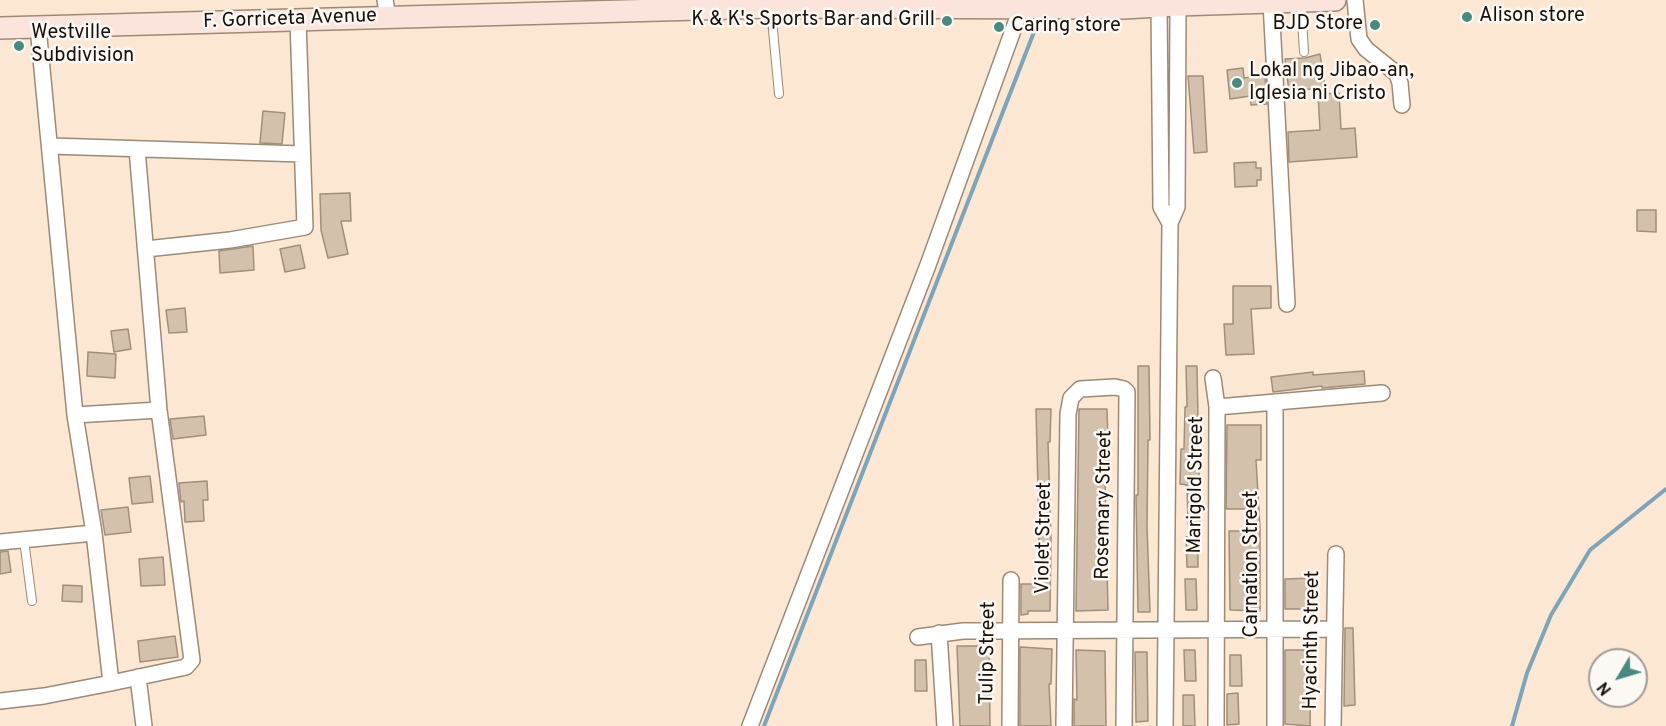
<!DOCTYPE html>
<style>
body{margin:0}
#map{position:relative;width:1666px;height:726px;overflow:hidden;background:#fce8d2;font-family:Overpass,sans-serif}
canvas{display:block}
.north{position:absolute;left:1588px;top:648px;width:60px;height:60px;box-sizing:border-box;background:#fcf8f4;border:2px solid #a19c96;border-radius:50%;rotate:232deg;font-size:16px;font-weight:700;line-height:24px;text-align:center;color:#18110a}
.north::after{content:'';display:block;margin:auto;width:21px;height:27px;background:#468b80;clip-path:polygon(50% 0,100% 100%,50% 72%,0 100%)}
</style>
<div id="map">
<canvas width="1666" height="726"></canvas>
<div class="north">N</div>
</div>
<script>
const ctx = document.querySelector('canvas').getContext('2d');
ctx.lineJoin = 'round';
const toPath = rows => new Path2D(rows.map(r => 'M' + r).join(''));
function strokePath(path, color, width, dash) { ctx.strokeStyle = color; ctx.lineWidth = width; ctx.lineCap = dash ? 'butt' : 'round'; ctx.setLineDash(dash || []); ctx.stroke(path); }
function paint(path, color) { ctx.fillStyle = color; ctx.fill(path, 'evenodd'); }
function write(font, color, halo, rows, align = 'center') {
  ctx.font = font + ' Overpass,sans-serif'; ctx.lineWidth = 5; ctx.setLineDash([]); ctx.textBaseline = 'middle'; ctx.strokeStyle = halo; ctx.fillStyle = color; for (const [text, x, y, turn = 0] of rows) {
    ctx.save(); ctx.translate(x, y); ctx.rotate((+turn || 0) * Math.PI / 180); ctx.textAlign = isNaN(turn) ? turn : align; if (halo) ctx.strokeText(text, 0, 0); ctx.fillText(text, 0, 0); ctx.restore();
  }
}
strokePath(toPath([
 [764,726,1041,14],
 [1512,726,1527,673,1551,615,1590,550,1666,489]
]), '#7ba5bd', 4);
const building = toPath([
 [1320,54,1325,87,1289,92,1285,59,1305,58,1320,54],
 [1243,68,1244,78,1265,75,1267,104,1251,105,1250,96,1230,99,1227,70,1243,68],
 [1188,76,1203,76,1207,152,1194,153,1188,76],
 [1339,93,1341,129,1355,128,1357,157,1289,162,1288,132,1320,130,1318,94,1339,93],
 [263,111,285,113,282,144,260,143,263,111],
 [1256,162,1256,168,1261,168,1261,180,1257,180,1257,186,1235,187,1234,163,1256,162],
 [350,193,351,221,341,221,348,254,328,258,321,230,320,194,350,193],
 [1637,210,1656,210,1656,232,1637,231,1637,210],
 [300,245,305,268,285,272,280,249,300,245],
 [253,246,254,270,220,273,219,251,253,246],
 [1233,286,1271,286,1271,308,1251,309,1254,354,1226,355,1224,324,1233,324,1233,286],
 [185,308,187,332,169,333,166,310,185,308],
 [128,329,131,349,114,352,111,331,128,329],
 [88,352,116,354,115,378,87,376,88,352],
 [1138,366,1149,366,1150,440,1148,440,1147,526,1150,612,1138,612,1136,495,1138,495,1138,366],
 [1186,366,1197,366,1200,525,1188,525,1187,485,1180,484,1181,449,1184,449,1185,407,1187,407,1186,366],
 [1364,371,1365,384,1322,388,1322,386,1273,392,1271,377,1313,372,1313,375,1364,371],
 [1036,409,1051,409,1050,442,1048,442,1051,539,1050,611,1028,611,1028,614,1021,615,1021,584,1038,584,1038,580,1039,532,1036,409],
 [1079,409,1107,409,1109,480,1105,480,1108,610,1076,611,1079,409],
 [204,416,206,435,173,439,170,419,204,416],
 [1227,425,1261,425,1261,460,1256,460,1260,528,1260,611,1230,610,1229,531,1248,531,1248,511,1247,509,1226,509,1227,425],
 [150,476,153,502,132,504,129,478,150,476],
 [207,481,208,500,203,500,204,521,185,522,184,501,181,502,179,483,207,481],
 [128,507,131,532,105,535,101,510,128,507],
 [1186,537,1198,537,1198,567,1187,567,1186,537],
 [8,551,11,572,0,574,0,552,8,551],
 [163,557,165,585,141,586,139,559,163,557],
 [1313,578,1314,609,1285,609,1285,579,1313,578],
 [1185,579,1196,579,1197,610,1186,610,1185,579],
 [63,585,82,586,82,602,62,601,63,585],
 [1345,628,1353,628,1355,705,1344,706,1345,628],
 [175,636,178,657,140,662,138,641,175,636],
 [957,646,989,646,990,726,960,726,957,646],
 [1020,647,1052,649,1051,684,1049,684,1051,726,1020,726,1020,647],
 [1076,650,1105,651,1106,726,1074,726,1074,699,1077,700,1076,650],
 [1184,650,1195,650,1196,681,1185,681,1184,650],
 [1285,650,1311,650,1310,726,1285,724,1285,650],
 [1135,652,1147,652,1148,721,1136,722,1135,652],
 [1230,655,1241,655,1242,686,1230,686,1230,655],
 [915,660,926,660,927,691,915,691,915,660],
 [1238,693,1239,724,1227,725,1227,694,1238,693],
 [1183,695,1194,695,1195,726,1183,726,1183,695]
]);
paint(building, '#d4c1ac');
strokePath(building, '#a18f7b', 1.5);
const lane = toPath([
 [1301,2,1304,52],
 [771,9,779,94],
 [24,540,32,601]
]);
const street = toPath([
 [385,0,388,17],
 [1355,0,1359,39,1366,49,1397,74,1400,83,1402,105],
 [1271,2,1287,304],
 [1159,6,1161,207,1170,223],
 [38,27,75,415,94,533,111,683],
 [51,146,302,154],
 [146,249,230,240,305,227,298,21],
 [1213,378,1217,407],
 [75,415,159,410],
 [0,542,94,533],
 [939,633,945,726],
 [918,637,963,631,1335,629],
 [138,677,144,726],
 [0,701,44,696,111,683,186,667,192,660,159,410,137,149],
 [750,726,928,265,1024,0],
 [1010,726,1011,580],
 [1064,726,1068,414,1071,398,1080,389,1115,387,1124,389,1127,392,1124,726],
 [1165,726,1170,223,1177,207,1178,5],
 [1216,726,1217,407,1382,393],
 [1275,726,1275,402],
 [1333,726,1336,554]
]);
const secondary = toPath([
 [0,28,771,7,1123,8,1178,5,1335,0]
]);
strokePath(lane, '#9c8a76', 10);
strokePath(street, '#9c8a76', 18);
strokePath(secondary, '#9c8a76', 24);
strokePath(lane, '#fff', 8);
strokePath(street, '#fff', 15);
strokePath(secondary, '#fbe4dc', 21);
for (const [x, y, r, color] of [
 [1467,17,6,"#468b80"],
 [947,21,6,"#468b80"],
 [1375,25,6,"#468b80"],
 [999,27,6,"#468b80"],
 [19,46,6,"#468b80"],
 [1237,83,6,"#468b80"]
]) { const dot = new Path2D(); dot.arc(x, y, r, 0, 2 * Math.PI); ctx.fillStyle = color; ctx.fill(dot); strokePath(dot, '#fcf8f4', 2); }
write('20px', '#18110a', '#fcf8f4', [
 ["Alison store",1479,17],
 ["K & K's Sports Bar and Grill",935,21,"right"],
 ["BJD Store",1363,25,"right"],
 ["Caring store",1011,27],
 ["Westville",31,34],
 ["Subdivision",31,57],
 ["Lokal ng Jibao-an,",1249,72],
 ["Iglesia ni Cristo",1249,95]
], 'left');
write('20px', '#18110a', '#fcf8f4', [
 ["F. Gorriceta Avenue",290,20,-2],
 ["Marigold Street",1197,485,-89],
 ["Rosemary Street",1105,505,-89],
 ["Violet Street",1045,538,-89],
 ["Carnation Street",1253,564,-90],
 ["Hyacinth Street",1313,640,-89],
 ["Tulip Street",989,653,-89]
]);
</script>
